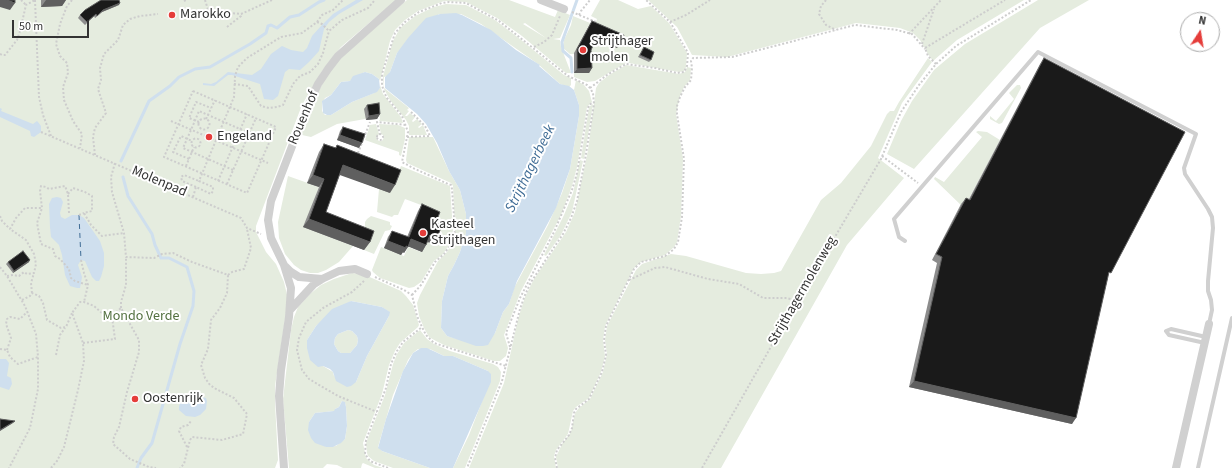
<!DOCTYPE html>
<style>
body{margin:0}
#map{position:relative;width:1232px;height:468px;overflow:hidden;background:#fff;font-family:"Source Sans 3",sans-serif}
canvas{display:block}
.north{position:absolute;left:1180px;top:12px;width:40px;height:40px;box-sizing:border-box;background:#fff;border:1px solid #adadad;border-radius:50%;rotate:12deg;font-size:11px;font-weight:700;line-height:16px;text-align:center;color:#333}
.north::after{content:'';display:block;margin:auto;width:14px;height:18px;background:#e53d3a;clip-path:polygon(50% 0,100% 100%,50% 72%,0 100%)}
.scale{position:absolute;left:12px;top:20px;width:77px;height:18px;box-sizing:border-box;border:2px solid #333;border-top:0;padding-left:5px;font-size:12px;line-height:14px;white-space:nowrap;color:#333;-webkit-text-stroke:3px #fff;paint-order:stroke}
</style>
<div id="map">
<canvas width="1232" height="468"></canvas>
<div class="north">N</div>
<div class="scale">50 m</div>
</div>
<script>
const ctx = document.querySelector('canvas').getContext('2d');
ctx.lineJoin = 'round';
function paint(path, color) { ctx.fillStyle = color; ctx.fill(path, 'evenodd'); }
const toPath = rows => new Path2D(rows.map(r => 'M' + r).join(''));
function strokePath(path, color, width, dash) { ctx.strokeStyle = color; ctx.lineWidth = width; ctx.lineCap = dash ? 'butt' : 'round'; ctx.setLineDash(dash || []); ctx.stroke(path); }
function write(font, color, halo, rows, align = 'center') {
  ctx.font = font + ' "Source Sans 3",sans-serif'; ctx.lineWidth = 4; ctx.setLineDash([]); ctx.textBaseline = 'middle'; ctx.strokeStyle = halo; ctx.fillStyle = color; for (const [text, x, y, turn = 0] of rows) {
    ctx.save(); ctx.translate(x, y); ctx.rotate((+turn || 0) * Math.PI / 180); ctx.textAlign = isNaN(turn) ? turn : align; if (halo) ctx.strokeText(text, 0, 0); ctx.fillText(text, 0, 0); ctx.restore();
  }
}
paint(toPath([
 [0,0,396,0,341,47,322,71,302,105,256,226,256,232,266,252,276,264,284,282,288,299,275,386,275,403,278,460,275,468,0,468],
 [407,0,509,0,555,17,558,10,570,15,560,38,553,39,546,38,525,23,523,24,546,38,560,40,561,47,571,73,566,73,522,36,497,18,466,2,444,1,418,11,405,20,395,30,390,41,380,81,379,79,372,74,365,72,360,74,350,81,341,82,331,95,325,98,322,103,322,111,325,115,331,115,352,102,374,93,380,88,380,85,383,94,401,117,403,123,379,121,380,119,378,107,365,119,337,124,311,137,302,135,301,132,313,102,326,77,332,67,349,50],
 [600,0,618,0,638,9,651,6,669,23,687,53,686,67,684,71,679,72,629,63,626,63,595,81,587,82,574,77,574,73,589,73,588,55,595,39,617,48,589,26,574,54,570,54,563,48,564,40,571,25,573,16,595,25,597,19,591,16],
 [648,0,1024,0,957,40,933,61,928,54,920,40,913,33,900,28,856,23,727,57,692,55,677,27],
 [1038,0,1089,0,1040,28,914,169,887,154,901,121,912,101,934,70,941,64,965,44],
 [446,4,466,5,495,20,520,39,564,75,571,78,571,85,569,87,560,84,538,64,481,24,461,14,439,14,397,53,390,72,388,76,384,77,384,88,409,108,407,110,409,111,405,116,407,116,410,113,415,117,412,121,413,122,417,119,422,124,418,127,419,128,423,125,427,135,409,135,409,126,406,120,390,100,384,89,383,76,393,41,400,28,415,16,434,7],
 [928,58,932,62,902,103,878,158,904,178,847,245,721,468,558,468,556,457,562,444,571,432,575,413,579,408,590,399,603,372,607,354,605,340,607,326,636,270,642,264,671,254,686,256,746,273,761,274,774,273,781,271,821,200,841,183,871,146,887,114,890,111,894,111,899,102],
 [626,65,679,74,685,72,687,67,691,68,690,80,684,87,680,96,676,114,683,159,681,216,677,242,674,247,665,255,641,262,634,268,605,326,603,340,605,356,601,372,589,398,576,407,573,411,568,434,556,450,554,456,556,468,469,468,504,383,518,319,525,297,534,279,566,232,575,212,588,150,596,88,599,83,609,75],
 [576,80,584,85,589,91,592,102,587,107,577,167,572,186,561,215,521,291,504,335,508,348,506,356,500,361,494,361,444,345,436,341,429,337,424,328,419,316,417,303,420,295,438,261,447,252,453,241,455,230,453,186,451,183,407,163,406,160,409,137,433,137,449,171,460,190,466,214,466,233,460,252,454,265,448,276,442,301,441,328,447,336,481,346,495,333,503,312,509,304,514,288,548,225,562,193,570,169,579,116,579,105,574,90],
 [1017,85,1020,85,1021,88,1002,123,999,124,990,119,990,116,996,121,1014,99,1009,93],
 [593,104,588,136,584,159,581,158,584,139,589,107],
 [376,124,379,134,376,138,379,141,382,141,384,137,383,135,381,134,379,124,398,125,405,128,405,139,401,156,399,155,399,152,365,140,370,125],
 [978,131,987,132,1000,140,964,208,934,179,935,177,944,182,982,137,976,132],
 [580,160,583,161,572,212,561,235,546,256,544,255,564,215,573,193],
 [401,166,450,186,453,230,451,242,443,254,434,261,421,282,414,287,409,288,380,278,373,272,372,270,381,247,404,256,408,247,421,252,426,241,436,246,442,232,432,228,419,211,421,205,405,199,398,215,394,215,392,217,377,212,379,189,396,178],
 [288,176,319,187,304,227,353,246,339,262,326,270,318,273,310,273,301,270,294,265,285,254,279,238,278,222],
 [371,216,390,222,390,225,392,226,390,230,385,231,374,254,364,250,368,239,365,227,365,222,367,219],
 [352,273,363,274,401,291,406,296,413,305,419,325,418,327,400,343,395,351,389,365,382,394,363,443,366,458,374,465,383,468,375,468,363,463,362,464,361,468,343,468,337,465,327,464,323,468,289,468,283,399,291,330,294,317,298,307,310,294,321,285,334,279],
 [351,301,382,307,389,312,389,316,367,356,356,382,334,376,333,372,323,366,307,340,316,326,323,320],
 [342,401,345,403,346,407,347,426,345,439,336,446,326,447,309,422,315,413,335,411,335,409,339,407],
 [348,330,352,331,357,336,358,340,357,345,350,353,341,353,338,351,334,344,335,338,338,334],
 [420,330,427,339,434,344,450,351,493,364,498,367,501,372,500,381,465,468,453,468,469,435,486,391,488,371,453,356,444,356,430,349,418,349,413,353,408,360,393,395,378,447,382,451,430,468,393,468,374,461,368,456,367,453,366,443,385,395,393,364,397,354,404,343]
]), '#e5ecdf');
paint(toPath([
 [356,0,363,0,339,14,329,22,324,29,319,51,309,62,300,70,289,69,285,72,278,96,273,100,264,99,260,84,232,75,228,75,214,86,203,85,203,83,211,84,216,82,228,72,252,75,261,69,271,54,282,46,291,50,303,52,307,48,312,36,321,26,333,14],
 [456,13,462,15,491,30,516,50,540,65,539,66,560,84,569,86,574,90,579,105,579,116,570,169,556,208,517,281,509,304,503,312,495,333,488,345,483,346,476,346,447,336,441,328,442,301,448,276,454,265,460,252,466,233,466,214,460,190,449,171,437,143,426,124,417,114,385,88,385,77,390,72,397,53,408,38,426,18,440,14],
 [365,72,372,74,379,79,380,88,377,92,352,102,331,115,327,115,323,113,322,101,331,95,341,82,350,81,353,76],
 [0,108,2,109,1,111,33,124,37,121,38,122,41,126,41,132,34,137,31,136,30,131,0,117],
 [57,197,61,198,63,202,60,213,61,217,65,219,72,215,79,215,84,218,100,241,104,253,104,266,101,277,99,281,96,281,92,277,85,261,81,260,78,265,82,277,80,288,77,288,70,286,65,275,62,255,59,245,51,237,50,227,49,204,52,198],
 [351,301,382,307,390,312,389,316,367,356,356,382,351,386,347,387,336,381,333,372,330,369,323,366,318,367,310,360,307,348,307,340,316,326,332,309],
 [348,330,352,331,357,336,358,340,357,345,350,353,341,353,338,351,334,344,335,338,338,334],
 [421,348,427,348,444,356,453,356,488,371,491,374,491,382,453,468,430,468,382,451,378,448,386,419,403,371,413,353],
 [0,359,6,359,9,363,7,376,11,378,12,384,9,390,0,387],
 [192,395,202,397,206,398,207,401,206,409,200,415,195,417,186,416,179,410,179,406,182,400,186,397],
 [342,401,345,402,346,407,347,426,345,439,341,443,333,447,326,447,315,443,311,438,308,430,309,422,315,413,334,411,335,409,339,407]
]), '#cfdfee');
strokePath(toPath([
 [572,72,571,58,563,51,562,42,577,0],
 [121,161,149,101,170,86,179,77,195,69,210,67,250,44,266,33,268,26,271,25,277,28,290,17,299,15,319,2,324,0],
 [123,177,128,196,152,234,155,245,161,258,169,258,187,267,194,291,193,306,180,344,152,443,141,458,137,468]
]), '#cfdfee', 3);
strokePath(toPath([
 [79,215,81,260]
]), '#406d96', 1, [5, 4]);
strokePath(toPath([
 [21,0,26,5],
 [35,0,39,97,43,115,51,136],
 [72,0,67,6,60,24,56,44,60,56,67,63,68,73,63,87,64,100,73,121,82,134,80,148],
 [205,0,210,16,231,13,241,14,272,0],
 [826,0,821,6,819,14,826,25,836,30],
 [184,1,186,0],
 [572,12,596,22],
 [579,15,581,11,590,0],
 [317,22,322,15,333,10,343,0],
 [670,22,686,15,710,0],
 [227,27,241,16,241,14],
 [909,34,941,0],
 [922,44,934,9],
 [534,47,544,42,552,35,560,16],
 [0,54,2,55,5,55,17,40,20,31,26,5,35,0],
 [936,64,928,56,925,48,1005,0],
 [234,84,248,86,261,106,269,108,277,107,283,105,293,84,300,76,310,72,318,64,323,53,329,31],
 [590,88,607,75,626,64,655,68,677,73,684,72,687,66,688,53,670,22,646,0],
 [193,91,276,127,247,193,164,157,193,91],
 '198.5 124a5.5 5.5 0 1 1 11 0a5.5 5.5 0 1 1-11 0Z',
 [206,119,215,100],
 [171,121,268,163],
 [199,122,189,118,196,102,211,108],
 [41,132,241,218,247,228,261,234],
 '377 137a3 3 0 1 1 6 0a3 3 0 1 1-6 0Z',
 [380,135,377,122,406,125],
 [407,137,430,136,425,126,410,111],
 '191.5 143a4.5 4.5 0 1 1 9 0a4.5 4.5 0 1 1-9 0Z',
 [358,153,370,122],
 [95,155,93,137,95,128,106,113,98,89,101,80,100,68,104,54,118,40,123,25,130,19,140,16,158,14],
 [882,156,918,183],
 [189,159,173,152,181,136,192,141],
 [115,163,111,177,112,192,124,233,126,257,154,258,162,254,173,253,192,262,228,275,227,293,220,308,211,320,208,349,201,365,205,378,210,385,216,389,234,398,247,414,243,434,222,440,192,437,190,440,184,464,180,468],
 [186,166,194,147],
 [233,170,183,148,191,130,199,111,249,133],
 [218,181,247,114],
 [227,184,256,118],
 [196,187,182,181,181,177,184,175,199,181],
 [68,194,73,188,85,192,92,196,92,211,84,213,91,225,102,236,124,233],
 [193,197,196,187,211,194,213,191,213,187,199,181,234,97,235,76,238,67,247,58,281,37,302,33,317,22,322,24,329,31,342,20,368,8,375,0],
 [69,213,68,194,65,186,49,189,46,187,41,186,40,191,42,208,37,223,41,244,53,249,55,256,60,259,69,269,71,278,75,281,88,285],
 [79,215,84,213],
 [0,216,2,221,10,229],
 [81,260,84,273,88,285,84,302],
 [0,267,7,276,25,306,36,334,38,357,38,389,30,428,9,468],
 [228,275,232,272,244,269,251,248,247,229],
 [7,276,13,275,19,276,24,272,27,274,34,273,36,264,34,254,26,240,10,229,16,218,25,208,42,208],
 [375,277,404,290,412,295,417,316,422,327,426,335,434,343,506,366],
 [629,280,655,268,665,267,708,279,739,284,763,298,787,298,797,301],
 [364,281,352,292,323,308,306,322,299,338,297,350,302,370,309,379,338,396,377,412],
 [32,293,31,283,34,273],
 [412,295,421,285,435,262,444,254,451,244,455,231,452,189,451,185,448,184,413,168,402,162,408,132,402,116,387,98,384,92,382,85,382,74,395,33,405,22,419,12,442,3,449,2,466,3,499,21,568,76,587,85,590,88,593,93,594,104,585,160,577,201,571,218,563,234,531,282,525,295,520,309,502,381,467,468],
 [22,300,30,296,32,293,39,296,43,303,47,320,61,328,66,327,72,313],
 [121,308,121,302,126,285,126,257],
 [83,343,115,339,112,317],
 [510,347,506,333,520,298,554,232,572,190,577,173,588,108,589,105,594,102],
 [0,349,7,350,10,357,18,364,38,357],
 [7,350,11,338,6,324,7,319,10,317,20,319,27,312],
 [56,355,60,335,65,328],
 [187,447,179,431,181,427,188,425,191,421],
 [51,468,57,461,64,447,78,390,84,361,83,343,72,313,80,302,84,302,94,306,103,314,110,318,121,308,139,340,139,352,127,392,119,427,114,437,113,444,130,459,149,467,156,468],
 [388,468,370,461,365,454,366,440,386,388,391,364,397,351,403,342,422,327],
 [557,468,555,458,557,450,569,435,572,428,574,413,576,409,589,399,602,372,606,355,604,340,606,326,634,269,641,262,665,256,674,249,678,242,682,217,684,159,677,114,677,106,680,97,685,87,691,80,692,68,691,61,693,58,732,57,855,25,897,30,912,34,925,49],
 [702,468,797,301,881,159,901,112,919,85,936,64,956,46,1031,0]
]), '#cdcdcd', 2, [2, 2]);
strokePath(toPath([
 [905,241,899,237,894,219,1038,52,1196,134,1184,168,1185,174,1208,209,1212,217,1213,228,1208,281,1208,291,1211,300,1212,310,1209,324],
 [1166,331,1171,329,1206,337],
 [1166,331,1169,335,1205,343],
 [1198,468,1232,318]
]), '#d0d0d0', 4);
strokePath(toPath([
 [541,0,564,9],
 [286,267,291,272,299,277,322,279],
 [290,310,314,284,322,279,339,271,355,269,367,274],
 [284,468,279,396,281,370,289,317,291,288,284,265,271,238,268,220,271,201,306,110,318,84,328,69,338,56,401,0],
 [1176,468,1209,324]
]), '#d0d0d0', 8);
paint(toPath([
 [41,0,66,0,62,6,41,7],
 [119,5,102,12,95,18,94,16,85,25,78,18,80,15],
 [592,21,617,48,596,39,591,50,592,68,589,73,574,73,574,53,589,26],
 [644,47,651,60,649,62,638,57],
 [1044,58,1108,277,1072,424,909,387,937,263,932,260,961,204,966,198,969,199,1040,64],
 [367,105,380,114,377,119,366,120,364,109],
 [343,127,359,148,337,140,340,131],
 [324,144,335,148,337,145,390,193,340,174,326,212,370,242,364,250,303,227,319,187,307,183,319,152],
 [422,204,436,222,437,238,433,244,427,242,426,245,422,252,408,246,404,253,403,252,401,255,384,248,388,237,392,231,407,237,418,211],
 [8,262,29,262,13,273,6,264]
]), '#8c8c8c');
paint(toPath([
 [0,0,7,0,15,3,10,10,0,7],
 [46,0,66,0,62,6,41,7],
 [120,3,119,5,102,12,95,18,103,10],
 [598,35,620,44,617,48,595,39],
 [592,68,589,73,574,73,577,69],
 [380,114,377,119,366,120,369,116],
 [340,135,362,143,359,148,337,140],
 [343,165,395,185,390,193,337,174],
 [313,175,324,179,319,187,307,183],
 [309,219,370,242,364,250,303,227],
 [430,235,437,238,433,244,426,241],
 [411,239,426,245,422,252,407,246],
 [388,241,406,246,408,247,404,253,403,252,401,255,384,248],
 [30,260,29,262,13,273,14,271],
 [914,381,1076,418,1072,424,909,387],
 [15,421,13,423,0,431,0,430]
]), '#5f5f5f');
const building = toPath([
 [7,0,15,0,15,3,7,0],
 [101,0,119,0,120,3,103,10,97,16,96,14,87,22,80,15,85,10,101,0],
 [592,21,624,35,620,44,598,35,591,50,592,68,577,69,577,49,592,21],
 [644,47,654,52,651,60,640,55,644,47],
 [1044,58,1185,132,1111,273,1109,272,1076,418,914,381,942,257,936,254,966,198,970,200,1044,58],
 [379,103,380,114,369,116,367,105,379,103],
 [343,127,365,134,362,143,340,135,343,127],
 [324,144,336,148,337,145,401,170,395,185,343,165,326,212,374,231,370,242,309,219,324,179,313,175,324,144],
 [422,204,440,212,436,222,442,225,437,238,430,235,426,245,411,239,408,247,406,246,406,248,388,241,392,231,409,237,422,204],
 [23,251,30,260,14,271,8,262,23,251],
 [0,419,15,421,0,430,0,419]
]);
paint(building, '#1a1a1a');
strokePath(building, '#5f5f5f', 1);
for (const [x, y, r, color] of [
 [172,15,4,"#e53d3a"],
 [583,50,4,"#e53d3a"],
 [209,137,4,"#e53d3a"],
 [423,233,4,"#e53d3a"],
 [135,399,4,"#e53d3a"]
]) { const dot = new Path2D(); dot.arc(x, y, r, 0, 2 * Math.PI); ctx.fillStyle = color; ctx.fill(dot); strokePath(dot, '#fff', 1.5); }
write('14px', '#333', '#fff', [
 ["Marokko",180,15],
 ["Strijthager",591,42],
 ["molen",591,58],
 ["Engeland",217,137],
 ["Kasteel",431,225],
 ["Strijthagen",431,241],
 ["Oostenrijk",143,399]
], 'left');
write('14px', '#333', '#fff', [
 ["Rouenhof",304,118,-67],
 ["Molenpad",159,182,23],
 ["Strijthagermolenweg",803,291,-60]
]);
write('14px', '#52703f', '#fff', [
 ["Mondo Verde",141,317]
]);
write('italic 15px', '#406d96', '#fff', [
 ["Strijthagerbeek",531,169,-64]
]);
</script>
